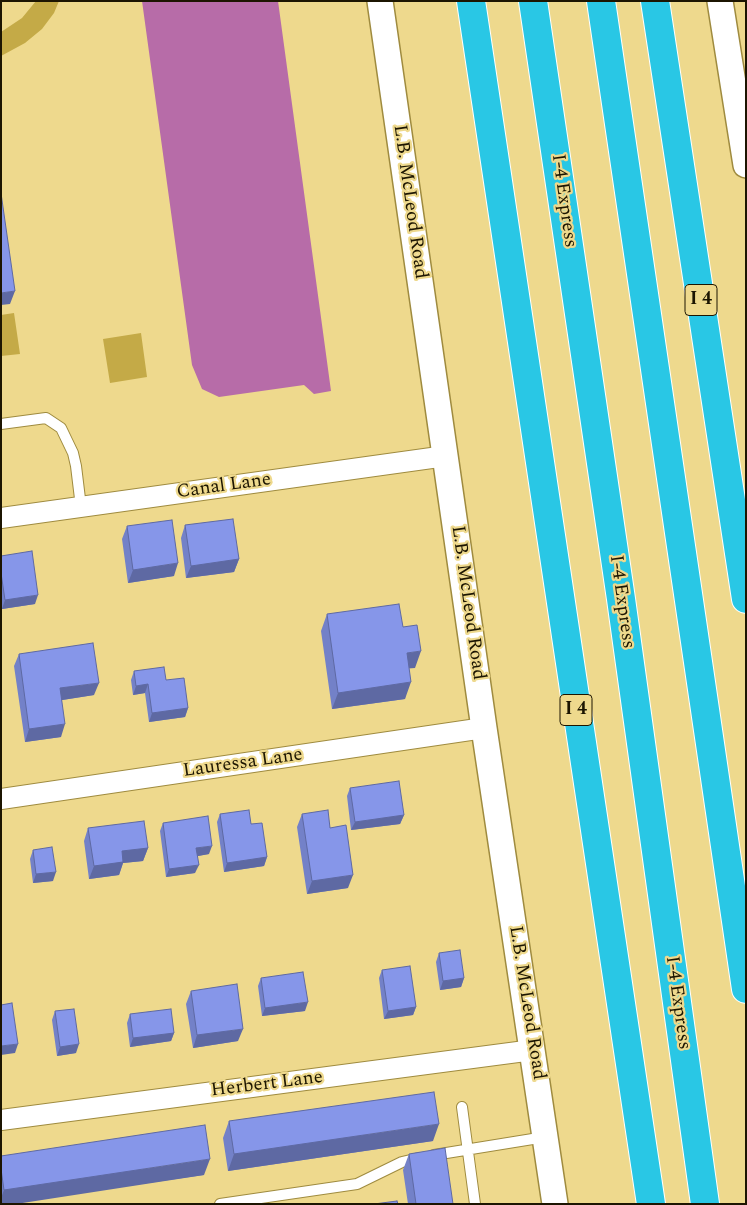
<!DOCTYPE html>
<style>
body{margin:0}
#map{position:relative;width:747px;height:1205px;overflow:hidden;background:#eed98d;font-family:Spectral,serif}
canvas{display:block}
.frame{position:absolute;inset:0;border:2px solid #1c1501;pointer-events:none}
</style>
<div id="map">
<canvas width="747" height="1205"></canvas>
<div class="frame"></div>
</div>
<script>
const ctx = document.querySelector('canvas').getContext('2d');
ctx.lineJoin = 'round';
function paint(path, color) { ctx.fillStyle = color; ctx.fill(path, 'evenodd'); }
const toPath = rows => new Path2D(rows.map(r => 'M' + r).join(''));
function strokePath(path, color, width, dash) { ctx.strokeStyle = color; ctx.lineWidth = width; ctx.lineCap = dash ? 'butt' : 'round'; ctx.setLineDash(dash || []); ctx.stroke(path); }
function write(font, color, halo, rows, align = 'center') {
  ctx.font = font + ' Spectral,serif'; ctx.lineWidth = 4.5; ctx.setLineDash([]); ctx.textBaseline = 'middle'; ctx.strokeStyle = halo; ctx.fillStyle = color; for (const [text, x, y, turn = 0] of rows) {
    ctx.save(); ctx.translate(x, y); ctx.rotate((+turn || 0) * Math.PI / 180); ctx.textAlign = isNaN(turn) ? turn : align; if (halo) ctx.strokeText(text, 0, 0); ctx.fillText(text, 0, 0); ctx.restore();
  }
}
paint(toPath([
 [36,1,59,1,54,13,42,29,25,43,1,56,1,32,22,18],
 [14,313,20,354,1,356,1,315],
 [141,333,147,377,110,383,103,339]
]), '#c4aa47');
paint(toPath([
 [142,1,278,1,331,391,314,394,304,385,219,397,202,389,192,365]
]), '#b76ca8');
const service = toPath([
 [1,424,46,418,61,428,73,453,76,466,81,507],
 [462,1107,475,1204],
 [434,1155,545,1137],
 [220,1204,357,1184,402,1162,419,1158]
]);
const minor = toPath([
 [1,518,446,456],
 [1,799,484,728],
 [1,1120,533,1050]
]);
const tertiary = toPath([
 [380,1,484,728,555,1204],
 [720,1,746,165]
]);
const motorway = toPath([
 [471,1,651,1204],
 [533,1,621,599,705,1204],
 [601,1,746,989],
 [655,1,746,599]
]);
strokePath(service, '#9f8b3f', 12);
strokePath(minor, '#9f8b3f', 22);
strokePath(tertiary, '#9f8b3f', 28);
strokePath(motorway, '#fff', 30);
strokePath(service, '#fff', 10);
strokePath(minor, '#fff', 20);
strokePath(tertiary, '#fff', 25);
strokePath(motorway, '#29c7e5', 28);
paint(toPath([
 [185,525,239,559,234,572,186,578,181,538],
 [127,526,174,576,128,583,122,539],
 [1,556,35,604,2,609],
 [327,614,403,627,415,668,409,668,405,699,332,709,321,631],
 [19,654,94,695,62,700,61,737,25,742,14,666],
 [134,671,166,680,188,708,185,717,149,722,145,693,133,695,131,680],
 [350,788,404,815,400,824,351,830,347,796],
 [220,814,251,824,267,857,264,866,224,872,217,822],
 [302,814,330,828,348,888,307,894,297,827],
 [163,823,209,854,197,856,195,873,166,877,160,831],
 [88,828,148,848,143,861,123,863,119,875,89,879,84,841],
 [33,850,53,881,33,883,30,859],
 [439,953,464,978,461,987,440,990,436,962],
 [382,970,416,1007,413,1015,384,1019,379,978],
 [261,978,305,1011,262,1016,258,986],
 [191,991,238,1041,193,1048,186,1004],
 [55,1011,76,1053,57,1056,52,1020],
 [130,1014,174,1033,171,1041,130,1047,127,1023],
 [229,1121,433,1141,228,1171,223,1138],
 [409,1154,453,1204,408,1204,403,1170],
 [1,1156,204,1175,1,1204]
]), '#7381c8');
paint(toPath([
 [15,291,10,304,1,305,1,293],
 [239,559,234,572,186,578,191,566],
 [178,563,174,576,128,583,133,570],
 [38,595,35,604,2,609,5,600],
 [421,651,415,668,401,669,407,653],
 [411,682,405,699,332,709,338,693],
 [99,683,94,695,56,701,60,688],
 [148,684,145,693,133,695,136,686],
 [188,708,185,717,149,722,152,713],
 [65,724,61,737,25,742,29,729],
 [404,815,400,824,351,830,355,822],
 [212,846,209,854,193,857,196,848],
 [148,848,143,861,123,863,119,875,89,879,94,866,122,851],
 [267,857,264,866,224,872,227,863],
 [199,865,195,873,166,877,169,869],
 [56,872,53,881,33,883,36,874],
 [353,875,348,888,307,894,312,881],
 [464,978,461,987,440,990,443,981],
 [308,1002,305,1011,262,1016,265,1008],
 [416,1007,413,1015,384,1019,388,1011],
 [243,1029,238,1041,193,1048,197,1035],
 [174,1033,171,1041,130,1047,133,1038],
 [18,1044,15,1053,1,1055,1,1046],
 [79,1044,76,1053,57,1056,60,1047],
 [439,1124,433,1141,228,1171,234,1154],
 [210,1159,204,1175,16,1204,1,1204,1,1198,4,1190]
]), '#5e69a3');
const building = toPath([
 [1,193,15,291,1,293,1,193],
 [233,519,239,559,191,566,185,525,233,519],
 [172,520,178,563,133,570,127,526,172,520],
 [32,551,38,595,5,600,1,573,1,556,32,551],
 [399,604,403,627,417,625,421,651,407,653,411,682,338,693,327,614,399,604],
 [93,643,99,683,60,688,65,724,29,729,19,654,93,643],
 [164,667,166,680,184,678,188,708,152,713,148,684,136,686,134,671,164,667],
 [399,781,404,815,355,822,350,788,399,781],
 [249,810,251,824,262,823,267,857,227,863,220,814,249,810],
 [328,810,330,828,346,825,353,875,312,881,302,814,328,810],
 [208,816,212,846,196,848,199,865,169,869,163,823,208,816],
 [144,821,148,848,122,851,123,862,94,866,88,828,144,821],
 [52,847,56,872,36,874,33,850,52,847],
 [460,950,464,978,443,981,439,953,460,950],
 [410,966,416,1007,388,1011,382,970,410,966],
 [303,972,308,1002,265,1008,261,978,303,972],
 [237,984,243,1029,197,1035,191,991,237,984],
 [12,1003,18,1044,1,1046,1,1005,12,1003],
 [74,1009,79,1044,60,1047,55,1011,74,1009],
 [171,1009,174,1033,133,1038,130,1014,171,1009],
 [434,1092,439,1124,234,1154,229,1121,434,1092],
 [205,1125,210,1159,4,1190,1,1169,1,1156,205,1125],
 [445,1148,453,1204,416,1204,409,1154,445,1148],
 [397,1201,398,1204,374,1204,397,1201]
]);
paint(building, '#8696e9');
strokePath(building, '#5e69a3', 1);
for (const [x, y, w] of [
 [701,300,32],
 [576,710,32]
]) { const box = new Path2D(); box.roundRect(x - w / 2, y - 15.5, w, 31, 4); ctx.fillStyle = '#eed98d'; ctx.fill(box); strokePath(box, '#1c1501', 1); }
write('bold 18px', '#1c1501', null, [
 ["I 4",701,300],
 ["I 4",576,710]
]);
write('19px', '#1c1501', '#eed98d', [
 ["I-4 Express",563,201,82],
 ["L.B. McLeod Road",409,202,82],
 ["Canal Lane",224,487,-8],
 ["I-4 Express",621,602,82],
 ["L.B. McLeod Road",467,603,82],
 ["Lauressa Lane",243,764,-8],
 ["L.B. McLeod Road",526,1003,81],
 ["I-4 Express",677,1003,82],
 ["Herbert Lane",267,1085,-7]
]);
</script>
